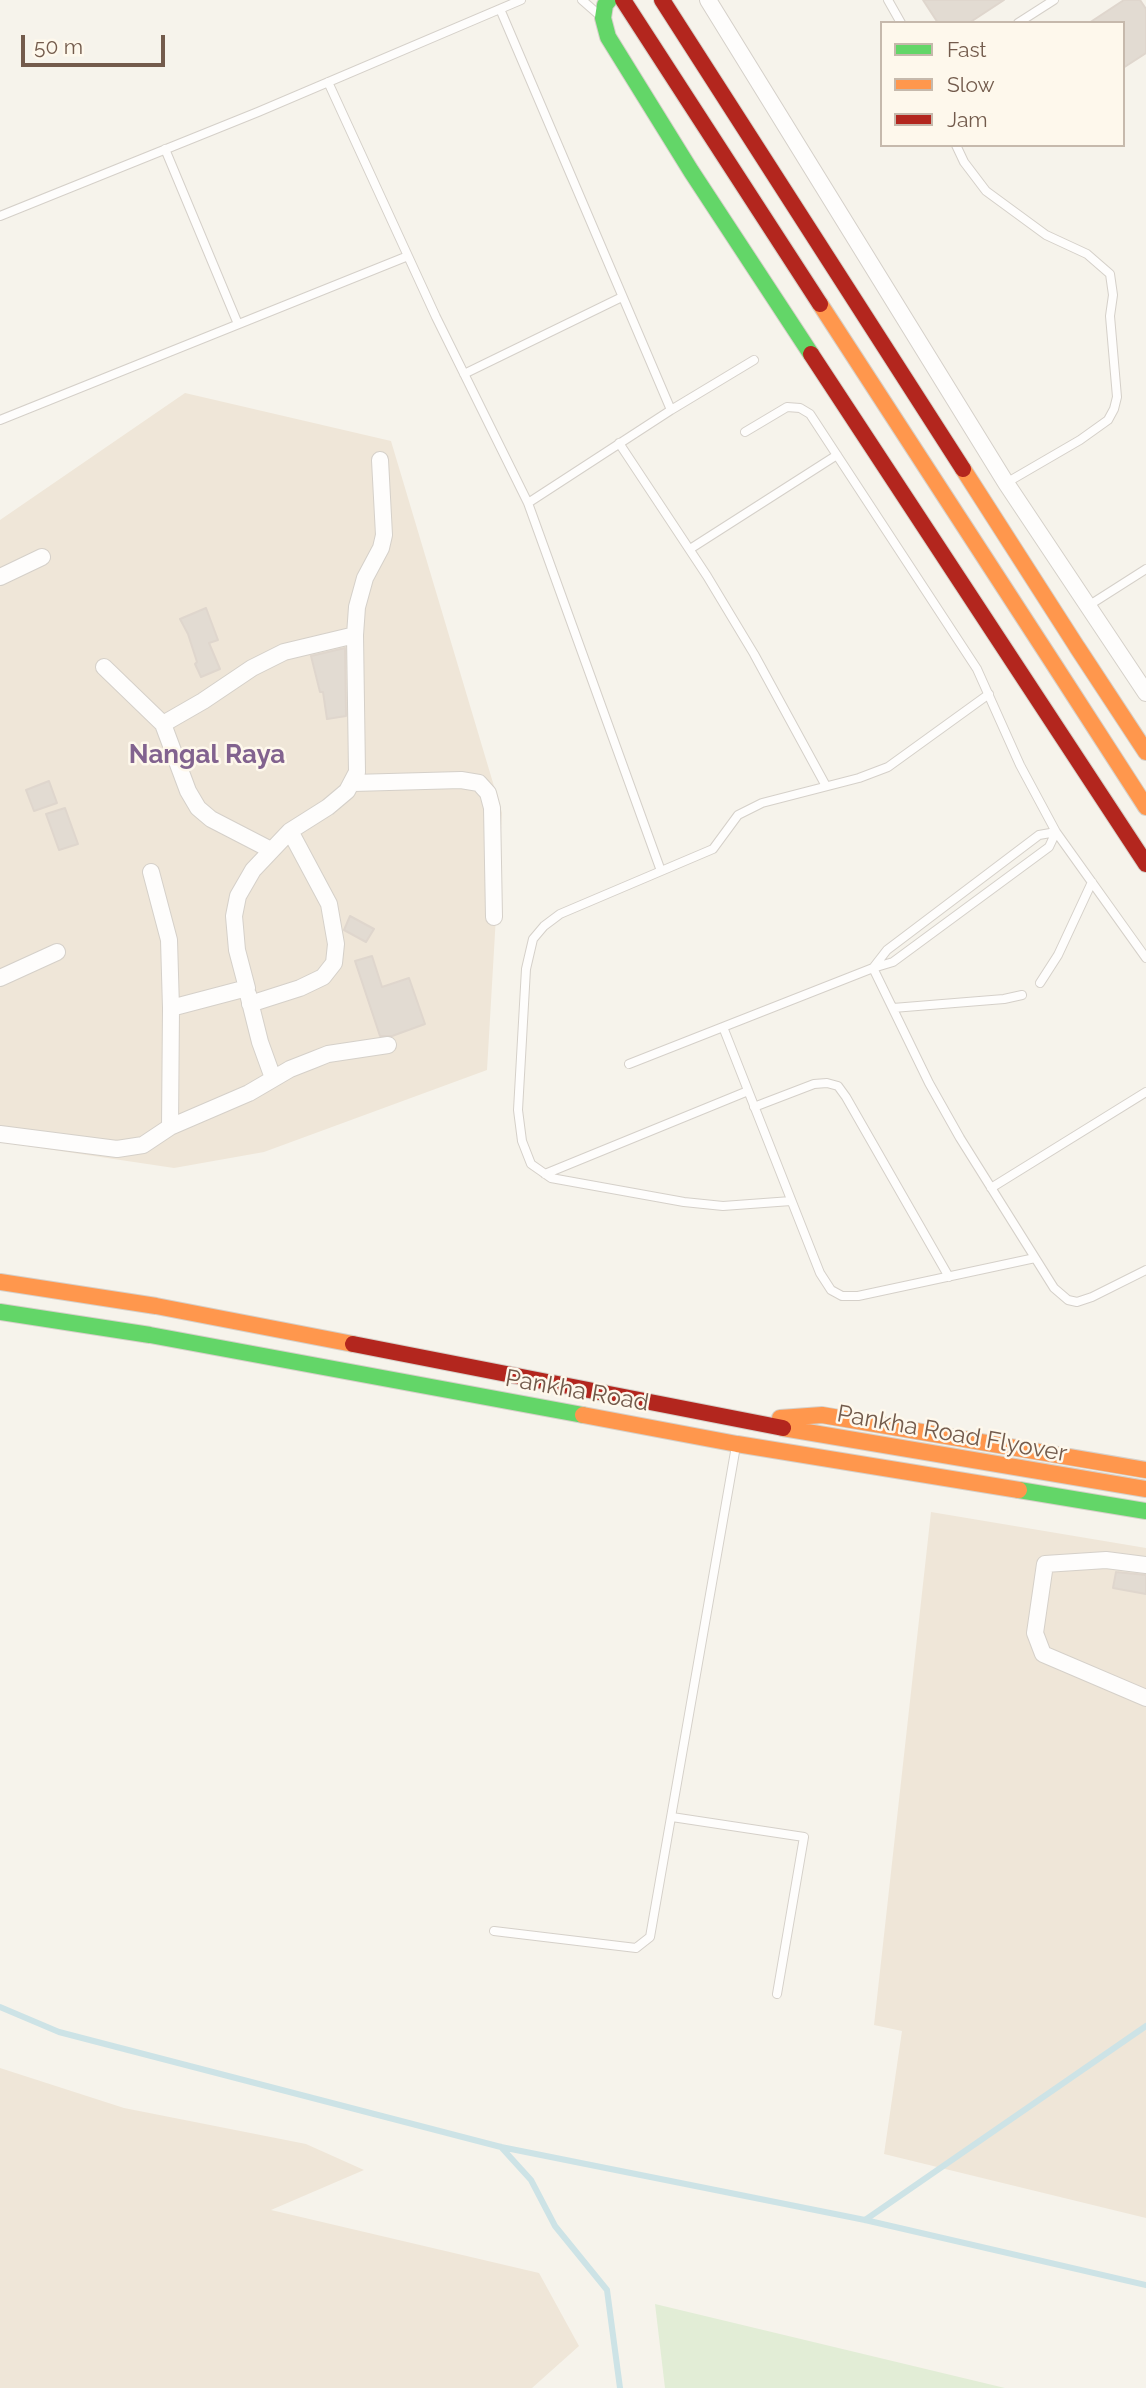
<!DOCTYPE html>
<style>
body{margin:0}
#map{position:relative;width:1146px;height:2388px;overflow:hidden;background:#f6f3eb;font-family:Raleway,sans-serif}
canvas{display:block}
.legend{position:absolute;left:880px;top:21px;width:245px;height:126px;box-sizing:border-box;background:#fef8ec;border:2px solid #c6b9ac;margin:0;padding:9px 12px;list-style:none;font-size:21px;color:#735b4c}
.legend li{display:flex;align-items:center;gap:14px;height:35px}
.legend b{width:35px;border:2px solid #c6b9ac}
.scale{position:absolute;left:21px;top:35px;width:144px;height:32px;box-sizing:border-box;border:4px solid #735b4c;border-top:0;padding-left:9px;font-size:21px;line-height:24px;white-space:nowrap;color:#735b4c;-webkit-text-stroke:5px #fef8ec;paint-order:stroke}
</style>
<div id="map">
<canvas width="1146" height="2388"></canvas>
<ul class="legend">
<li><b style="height:9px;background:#63d668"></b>Fast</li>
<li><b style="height:9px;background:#ff974d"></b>Slow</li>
<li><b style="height:9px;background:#b3261e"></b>Jam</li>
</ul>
<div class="scale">50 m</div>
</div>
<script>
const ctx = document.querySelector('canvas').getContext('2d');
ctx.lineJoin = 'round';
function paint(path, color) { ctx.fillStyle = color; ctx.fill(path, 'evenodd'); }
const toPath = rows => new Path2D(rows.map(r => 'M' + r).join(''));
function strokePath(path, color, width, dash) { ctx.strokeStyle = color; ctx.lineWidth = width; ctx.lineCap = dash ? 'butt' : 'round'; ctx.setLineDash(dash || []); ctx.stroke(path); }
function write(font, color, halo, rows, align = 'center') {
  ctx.font = font + ' Raleway,sans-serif'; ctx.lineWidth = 5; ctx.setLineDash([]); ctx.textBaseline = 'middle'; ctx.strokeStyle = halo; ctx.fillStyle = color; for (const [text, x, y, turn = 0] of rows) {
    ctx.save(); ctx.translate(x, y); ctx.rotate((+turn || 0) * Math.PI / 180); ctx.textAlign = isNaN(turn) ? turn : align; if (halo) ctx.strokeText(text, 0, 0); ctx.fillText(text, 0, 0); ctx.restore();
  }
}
paint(toPath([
 [185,393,391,441,502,813,487,1070,264,1152,174,1168,0,1142,0,520],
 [931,1512,1146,1548,1146,2218,884,2154,902,2031,874,2025],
 [0,2068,124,2108,306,2144,364,2170,271,2210,539,2273,579,2346,532,2388,0,2388]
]), '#efe6d8');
paint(toPath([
 [655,2304,1005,2388,665,2388]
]), '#e2edd6');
strokePath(toPath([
 [0,2007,59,2032,501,2147,865,2220,1146,2285],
 [501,2147,531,2180,555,2226,607,2290,620,2388],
 [865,2220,1146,2026]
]), '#cde3e6', 6);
const building = toPath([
 [923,0,1004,0,969,23,938,23,923,0],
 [1124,0,1140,0,1146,9,1146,53,1123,68,1123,23,1089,23,1124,0],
 [206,608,218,640,209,643,220,669,201,677,195,664,197,662,188,634,180,619,206,608],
 [345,648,346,716,327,719,323,692,320,692,311,656,345,648],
 [49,781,57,803,34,811,26,790,49,781],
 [65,808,78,844,59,850,46,814,65,808],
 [350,916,374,929,366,942,344,930,350,916],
 [372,956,382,987,409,978,425,1024,392,1036,380,1036,355,961,372,956],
 [1116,1572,1146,1575,1146,1594,1113,1588,1116,1572]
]);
paint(building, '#e2dbd2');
strokePath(building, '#dfd6cd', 2);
const lane = toPath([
 [582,0,598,14],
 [888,0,901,23],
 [500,9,671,410],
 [1018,23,1054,0],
 [328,82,436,317,528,503,661,871],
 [956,145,964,162,986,191,1046,235,1087,254,1110,274,1113,295,1110,316,1117,397,1114,409,1108,420,1080,440,1006,483],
 [165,149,238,324],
 [0,216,258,112,521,0],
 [464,374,622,297],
 [0,420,408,256],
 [745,432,787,407,800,408,810,414,977,669,1020,765,1056,832,1146,958],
 [619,443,707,576,754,654,826,786],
 [528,503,671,410,754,360],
 [690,549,837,455],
 [1088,606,1146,569],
 [873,968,929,1083,960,1138,1054,1288,1068,1300,1077,1302,1092,1297,1146,1270],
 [873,968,887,950,1039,835,1056,832],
 [1040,983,1058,955,1092,882],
 [893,1008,1004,999,1022,995],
 [723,1027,820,1273,831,1290,842,1296,858,1296,1035,1258],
 [629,1064,873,968,893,962,1049,847,1056,832],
 [754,1107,814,1084,827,1083,838,1086,846,1097,949,1277],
 [545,1174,748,1091],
 [991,1188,1146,1092],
 [791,1201,723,1206,684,1202,551,1178,531,1164,522,1141,518,1110,526,969,533,939,544,926,560,914,713,849,738,815,762,803,859,778,888,767,989,694],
 [672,1817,804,1837,777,1994],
 [494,1931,636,1948,650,1937,736,1446]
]);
const street = toPath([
 [708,0,1006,483,1146,693],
 [0,577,42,557],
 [104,667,163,724,188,791,198,808,211,819,271,850],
 [163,724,203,701,252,668,284,652,355,635],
 [353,783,461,780,479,783,488,793,492,808,494,917],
 [151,872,169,940,171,1008],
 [0,978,57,952],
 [248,994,260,1042,273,1078],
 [250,1004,300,988,323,977,334,963,336,944,329,904,290,831],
 [170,1127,249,1093,290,1069,313,1060,328,1054,388,1045],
 [0,1134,117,1149,143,1145,170,1127,171,1008,247,988,237,950,234,916,238,896,253,870,290,831,328,807,347,791,357,772,355,635,357,607,365,578,381,548,384,535,380,460],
 [1146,1565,1106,1560,1045,1564,1035,1633,1043,1654,1146,1698]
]);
const fast = toPath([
 [609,0,605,5,603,18,608,37,691,171,811,354],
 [0,1312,150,1335,583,1415],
 [1019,1490,1146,1511]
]);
const slow = toPath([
 [820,304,1055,666],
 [963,469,1077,647],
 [1077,647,1146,752],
 [1055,666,1146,807],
 [0,1282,156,1306,353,1344],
 [583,1415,737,1444,1019,1490],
 [780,1418,822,1415,1146,1470],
 [783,1428,1146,1489]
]);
const jam = toPath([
 [623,0,820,304],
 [662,0,963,469],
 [811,354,1146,864],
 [353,1344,783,1428]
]);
strokePath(lane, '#d5d0c9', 10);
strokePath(street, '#d5d0c9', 18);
strokePath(fast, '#d6d0c9', 18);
strokePath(slow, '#d6d0c9', 18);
strokePath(jam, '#d6d0c9', 18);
strokePath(lane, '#fefdfc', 8);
strokePath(street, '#fefdfc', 16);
strokePath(fast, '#63d668', 16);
strokePath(slow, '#ff974d', 16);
strokePath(jam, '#b3261e', 16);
write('24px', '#735b4c', '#fef8ec', [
 ["Pankha Road",577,1391,10],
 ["Pankha Road Flyover",952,1434,10]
]);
write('bold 26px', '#82638f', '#fef8ec', [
 ["Nangal Raya",207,755]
]);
</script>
